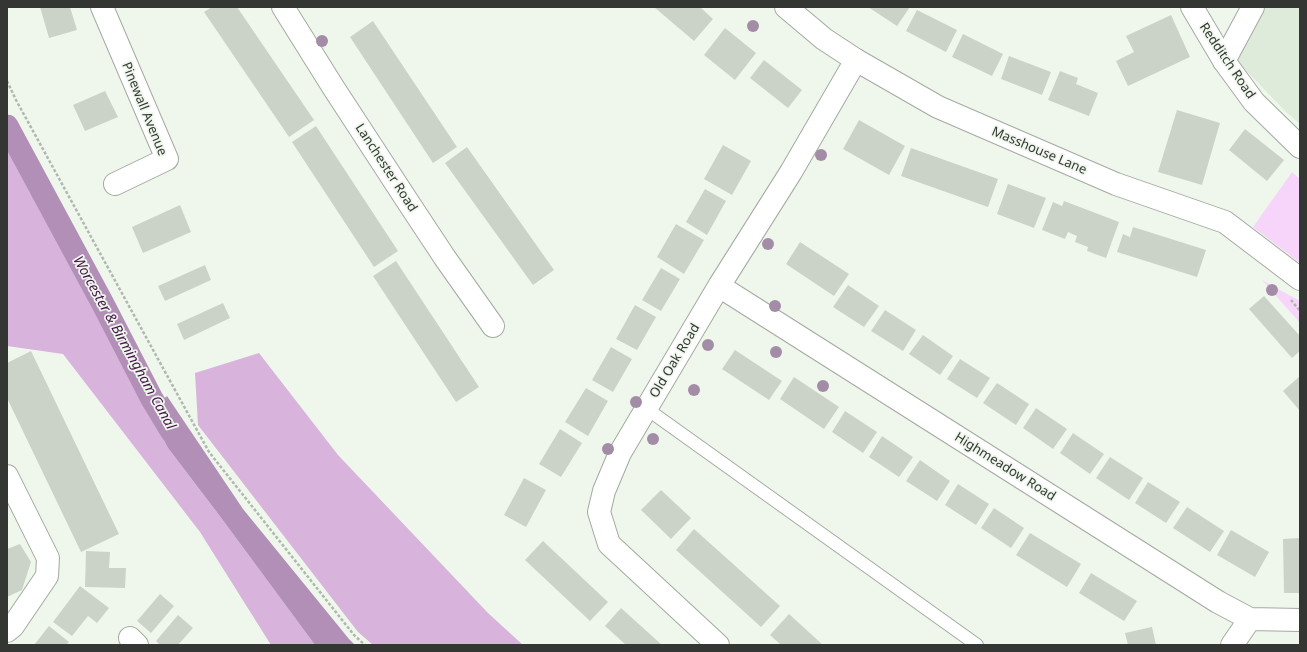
<!DOCTYPE html>
<style>
body{margin:0}
#map{position:relative;width:1307px;height:652px;overflow:hidden;background:#eff7ed;font-family:"Noto Sans",sans-serif}
canvas{display:block}
.frame{position:absolute;inset:0;border:8px solid #333633;pointer-events:none}
</style>
<div id="map">
<canvas width="1307" height="652"></canvas>
<div class="frame"></div>
</div>
<script>
const ctx = document.querySelector('canvas').getContext('2d');
ctx.lineJoin = 'round';
function paint(path, color) { ctx.fillStyle = color; ctx.fill(path, 'evenodd'); }
const toPath = rows => new Path2D(rows.map(r => 'M' + r).join(''));
function strokePath(path, color, width, dash) { ctx.strokeStyle = color; ctx.lineWidth = width; ctx.lineCap = dash ? 'butt' : 'round'; ctx.setLineDash(dash || []); ctx.stroke(path); }
function write(font, color, halo, rows, align = 'center') {
  ctx.font = font + ' "Noto Sans",sans-serif'; ctx.lineWidth = 3.5; ctx.setLineDash([]); ctx.textBaseline = 'middle'; ctx.strokeStyle = halo; ctx.fillStyle = color; for (const [text, x, y, turn = 0] of rows) {
    ctx.save(); ctx.translate(x, y); ctx.rotate((+turn || 0) * Math.PI / 180); ctx.textAlign = isNaN(turn) ? turn : align; if (halo) ctx.strokeText(text, 0, 0); ctx.fillText(text, 0, 0); ctx.restore();
  }
}
paint(toPath([
 [1261,7,1300,7,1300,124,1286,112,1237,61]
]), '#deeada');
paint(toPath([
 [1292,172,1300,179,1300,263,1253,227],
 [1262,280,1300,301,1300,323]
]), '#f7d5fb');
paint(toPath([
 [7,147,168,448,219,515,315,645,271,645,200,532,63,354,7,346],
 [259,353,338,455,488,613,523,645,373,645,358,632,198,425,195,373]
]), '#d8b3dc');
paint(toPath([
 [167,396,243,509,349,639,355,645,315,645,219,515,168,448,149,412]
]), '#b28fb6');
strokePath(toPath([
 [7,126,103,304,152,399,172,432]
]), '#b28fb6', 23);
paint(toPath([
 [40,7,70,7,77,30,49,38],
 [212,7,237,7,314,120,289,137,204,12],
 [654,7,700,7,713,19,694,41],
 [868,7,910,7,897,26],
 [917,10,957,30,946,52,906,31],
 [1171,15,1190,57,1128,86,1116,61,1134,52,1126,36],
 [373,21,457,147,433,163,350,37],
 [725,28,756,53,735,80,704,55],
 [963,34,1003,54,992,76,952,57],
 [1009,56,1051,72,1042,95,1001,79],
 [764,60,802,90,788,108,750,78],
 [1060,71,1078,78,1076,84,1098,93,1089,116,1048,100],
 [105,91,118,117,85,131,73,105],
 [1177,110,1220,123,1202,185,1158,172],
 [859,120,905,146,889,175,843,149],
 [316,126,398,251,374,267,292,142],
 [1245,129,1284,160,1267,181,1229,150],
 [723,145,751,161,732,195,704,179],
 [467,147,554,270,533,285,445,163],
 [911,148,998,179,988,207,901,176],
 [1008,184,1046,198,1034,228,997,214],
 [705,189,726,201,707,235,686,222],
 [1064,201,1119,222,1106,258,1087,251,1088,247,1075,242,1077,236,1068,232,1065,239,1042,230,1053,202,1062,206],
 [180,205,191,232,143,253,132,227],
 [676,224,704,240,684,274,657,257],
 [1133,227,1206,250,1197,277,1117,252,1123,234,1130,237],
 [800,242,849,274,834,296,786,264],
 [396,261,479,387,456,402,373,276],
 [205,265,211,280,165,301,158,286],
 [661,268,680,279,661,311,642,300],
 [848,285,879,306,864,327,833,307],
 [1264,296,1300,336,1300,351,1292,358,1249,309],
 [223,303,230,318,184,340,177,324],
 [635,305,656,317,637,350,616,339],
 [885,310,916,330,903,351,871,331],
 [923,335,953,356,940,375,909,354],
 [611,347,632,359,613,392,592,380],
 [735,350,782,381,769,400,722,369],
 [31,351,119,534,81,552,7,398,7,363],
 [960,359,990,378,977,398,947,379],
 [1300,376,1300,411,1283,391],
 [794,377,839,407,824,429,780,399],
 [997,383,1029,404,1016,425,983,403],
 [586,388,608,401,588,436,565,422],
 [1036,408,1067,429,1053,449,1023,428],
 [845,411,877,432,863,453,832,432],
 [560,429,582,443,561,477,539,464],
 [1073,433,1104,454,1090,474,1060,453],
 [882,436,913,457,899,477,869,457],
 [1110,457,1143,478,1129,500,1096,478],
 [920,460,950,481,937,501,906,481],
 [524,478,546,490,526,527,504,515],
 [1148,482,1180,502,1166,523,1135,503],
 [958,484,989,504,976,525,945,505],
 [661,490,691,518,671,539,641,510],
 [1187,507,1224,531,1210,552,1173,528],
 [994,508,1024,528,1011,548,981,528],
 [694,529,780,606,761,627,676,550],
 [1231,530,1269,552,1255,577,1217,555],
 [1030,533,1081,564,1067,587,1016,555],
 [1300,538,1300,593,1284,593,1283,539],
 [543,541,608,602,590,621,525,560],
 [20,544,31,562,22,590,7,597,7,549],
 [86,551,110,552,109,568,126,568,125,588,85,587],
 [1091,573,1137,601,1124,621,1079,593],
 [80,586,109,608,97,623,88,616,72,636,53,622],
 [160,594,174,606,151,633,137,621],
 [621,608,662,645,626,645,605,626],
 [789,614,823,645,781,645,770,635],
 [178,615,193,628,178,645,160,645,156,641],
 [49,626,69,642,66,645,34,645],
 [1152,627,1156,645,1128,645,1125,633]
]), '#cbd3c9');
const lane = toPath([
 [647,409,977,645]
]);
const street = toPath([
 [102,7,167,159,115,184],
 [283,7,333,87,408,202,445,258,493,326],
 [1224,61,1253,7],
 [719,286,1218,602,1250,619,1300,620],
 [7,476,48,558,47,576,13,626,7,631],
 [130,638,137,645],
 [718,645,609,544,599,512,604,491,620,453,719,286,791,172,856,60],
 [1232,645,1250,619]
]);
const secondary = toPath([
 [786,7,824,39,856,60,938,107,1116,184,1225,222,1300,279]
]);
const highway = toPath([
 [1192,7,1224,61,1254,102,1300,147]
]);
strokePath(lane, '#a3aaa1', 14);
strokePath(street, '#a3aaa1', 24);
strokePath(secondary, '#a3aaa1', 24);
strokePath(highway, '#a3aaa1', 24);
strokePath(toPath([
 [7,81,16,100,209,452,354,635,365,645],
 [1291,300,1300,311]
]), '#b0b7af', 2.5, [3, 2]);
strokePath(lane, '#fff', 12);
strokePath(street, '#fff', 22);
strokePath(secondary, '#fff', 22);
strokePath(highway, '#fff', 22);
ctx.fillStyle = '#a38da6';
for (const [x, y] of [
 [753,26],
 [322,41],
 [821,155],
 [768,244],
 [1272,290],
 [775,306],
 [708,345],
 [776,352],
 [823,386],
 [694,390],
 [636,402],
 [653,439],
 [608,449]
]) { ctx.beginPath(); ctx.arc(x, y, 6, 0, 2 * Math.PI); ctx.fill(); }
write('13px', '#333633', '#eff7ed', [
 ["Redditch Road",1227,61,56],
 ["Pinewall Avenue",144,109,68],
 ["Masshouse Lane",1039,151,23],
 ["Lanchester Road",386,168,57],
 ["Old Oak Road",675,361,-59],
 ["Highmeadow Road",1005,467,32]
]);
write('italic 14px', '#411547', '#eff7ed', [
 ["Worcester & Birmingham Canal",124,343,61]
]);
</script>
